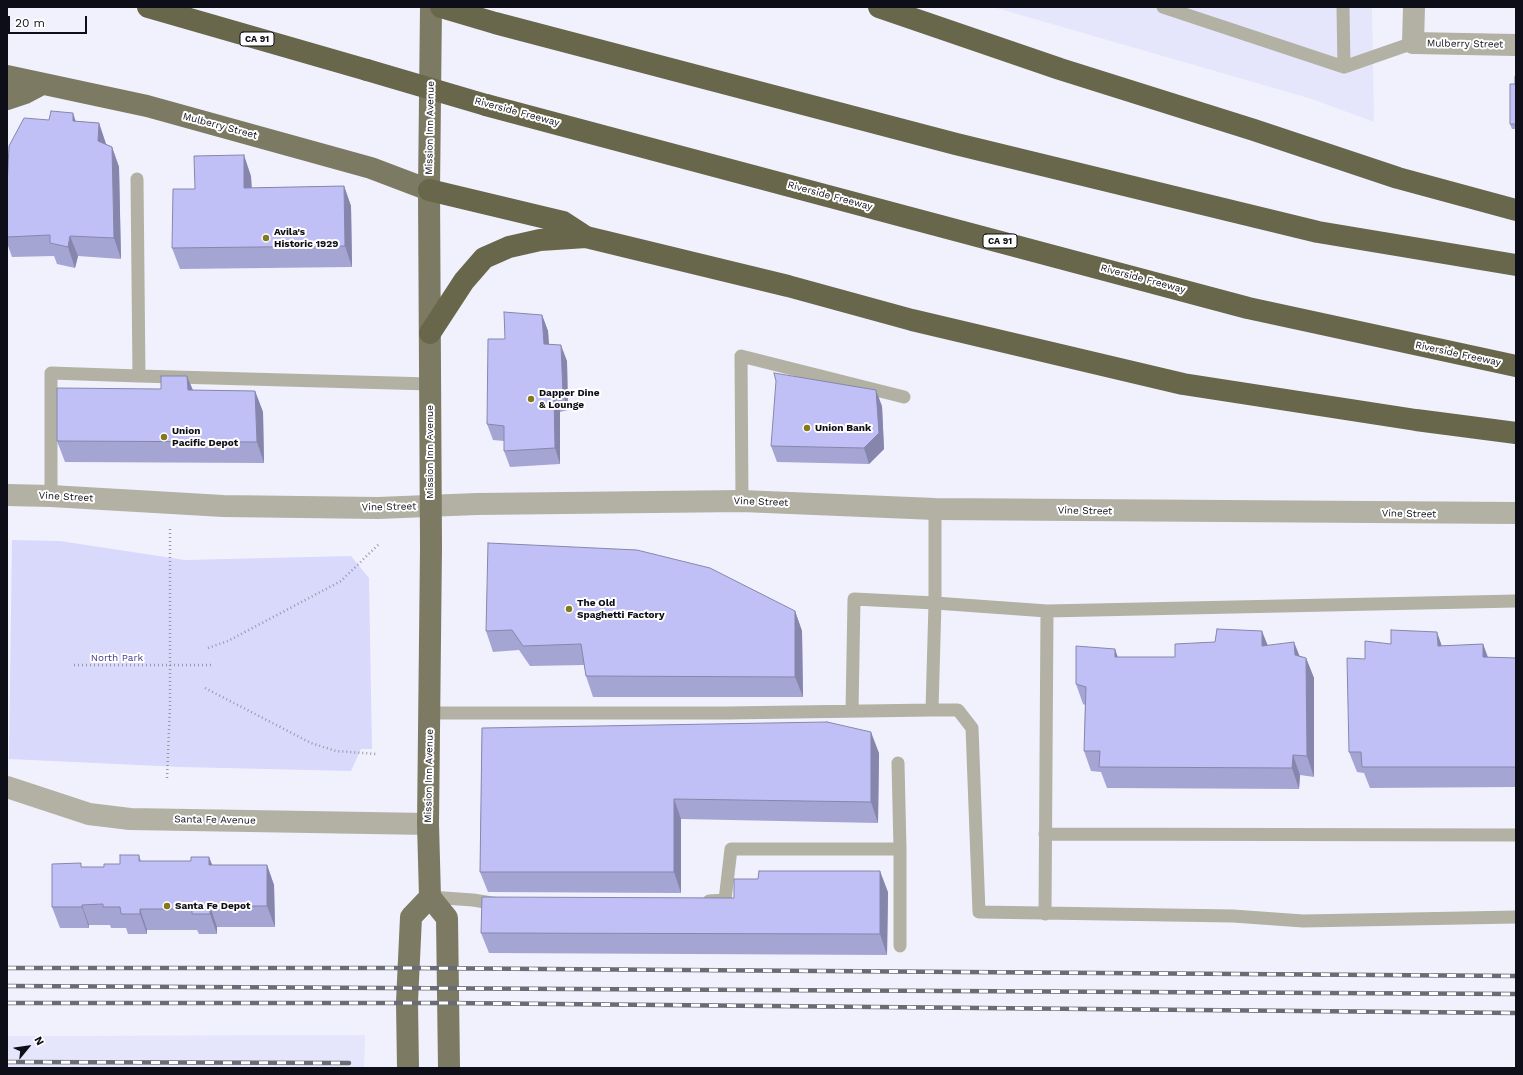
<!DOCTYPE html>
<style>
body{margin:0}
#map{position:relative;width:1523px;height:1075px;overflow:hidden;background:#f1f1fe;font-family:"Work Sans",sans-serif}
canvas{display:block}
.frame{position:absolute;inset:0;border:8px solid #0e0e18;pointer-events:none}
.north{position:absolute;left:8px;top:1027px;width:40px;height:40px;-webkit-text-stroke:3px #fff;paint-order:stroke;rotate:61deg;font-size:11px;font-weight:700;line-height:16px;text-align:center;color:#0e0e18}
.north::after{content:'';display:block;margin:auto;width:14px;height:18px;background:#0e0e18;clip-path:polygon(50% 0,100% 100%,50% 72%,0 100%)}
.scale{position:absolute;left:8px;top:16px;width:79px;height:18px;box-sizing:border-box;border:2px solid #0e0e18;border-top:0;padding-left:5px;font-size:12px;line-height:14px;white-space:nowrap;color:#0e0e18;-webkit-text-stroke:3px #fff;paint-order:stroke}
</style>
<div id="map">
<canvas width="1523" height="1075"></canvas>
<div class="frame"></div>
<div class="north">N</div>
<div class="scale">20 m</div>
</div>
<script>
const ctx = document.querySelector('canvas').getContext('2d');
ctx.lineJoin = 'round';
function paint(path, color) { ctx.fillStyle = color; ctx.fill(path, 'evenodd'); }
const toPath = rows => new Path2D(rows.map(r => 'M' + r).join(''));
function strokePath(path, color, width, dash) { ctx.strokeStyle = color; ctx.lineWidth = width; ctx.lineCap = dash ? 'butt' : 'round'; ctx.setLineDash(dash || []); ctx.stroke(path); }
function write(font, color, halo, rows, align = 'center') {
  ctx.font = font + ' "Work Sans",sans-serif'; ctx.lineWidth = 4; ctx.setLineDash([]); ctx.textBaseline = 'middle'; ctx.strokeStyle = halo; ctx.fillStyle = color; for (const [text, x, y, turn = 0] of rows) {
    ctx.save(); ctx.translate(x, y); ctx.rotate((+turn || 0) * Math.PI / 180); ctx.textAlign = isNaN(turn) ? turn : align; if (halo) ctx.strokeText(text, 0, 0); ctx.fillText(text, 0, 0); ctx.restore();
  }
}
paint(toPath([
 [993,7,1372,7,1374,122,1312,99],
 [365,1035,364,1068,7,1068,7,1036]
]), '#e5e5fc');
paint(toPath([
 [12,540,60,541,185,560,351,556,369,578,372,749,361,749,351,771,181,767,9,759]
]), '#d9d9fb');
strokePath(toPath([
 [208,648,228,641,341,581,380,543],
 [74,665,212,665],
 [205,688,311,743,336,751,376,754],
 [167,778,170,706,170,527]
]), '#9999a4', 2.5, [1, 3]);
strokePath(toPath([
 [1163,7,1344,67,1413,43],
 [1343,7,1344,67],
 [139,376,430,384],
 [51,496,51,373,139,376,137,179],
 [742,501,741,356,904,397],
 [935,509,935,603,932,710,958,710,972,728,979,912,1233,916,1303,921,1516,917],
 [852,711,854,599,935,603,1047,611,1516,601],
 [431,713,727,713,932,710],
 [898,763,900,849],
 [1045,834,1516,835],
 [430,897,473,900,498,904],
 [709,901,725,900,731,849,900,849,900,946],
 [1045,914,1047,611]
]), '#b2b1a4', 13);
strokePath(toPath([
 [1414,7,1413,43,1516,45],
 [7,495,51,496,223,506,378,508,477,504,742,501,935,509,1516,513],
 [7,787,89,814,130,819,428,824]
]), '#b2b1a4', 22);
strokePath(toPath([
 [431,7,429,190,431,547,428,824,430,897,447,918,449,1068],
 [7,76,147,106,371,168,429,190],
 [7,99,25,93,42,84],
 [408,1068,407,1002,411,917,430,897]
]), '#7c7a63', 22);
strokePath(toPath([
 [148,7,367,70],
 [441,7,495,23,956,144,1318,232,1516,265],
 [879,7,1060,69,1254,130,1398,178,1516,210],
 [486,105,1248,308,1516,366],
 [429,190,563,222,586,237],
 [430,333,464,281,484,258,509,247,540,240,586,237,788,286,912,320,1183,384,1416,420,1516,433]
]), '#68664b', 22);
const rail = toPath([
 [7,968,408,968,1516,976],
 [7,986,1516,994],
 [7,1003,448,1003,1516,1013],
 [7,1062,349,1063]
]);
strokePath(rail, '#6b6b76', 4.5);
strokePath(rail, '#fff', 3, [9]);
strokePath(toPath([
 [367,70,486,105]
]), '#68664b', 22);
paint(toPath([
 [1516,77,1516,129,1512,129,1510,124],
 [75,121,99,123,106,144,112,147,119,167,121,259,78,256,75,268,57,264,54,256,12,257,7,243,7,187],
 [251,176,252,188,344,186,351,206,352,267,180,269,172,248,195,189],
 [542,315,548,331,549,345,567,361,568,410,560,412,560,464,510,467,504,451,504,441,493,440,487,424,505,339],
 [187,376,193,390,255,391,263,412,264,463,65,462,57,441],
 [882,406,884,449,869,464,777,462,771,446],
 [795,611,802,631,803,697,593,697,586,676,584,665,530,666,519,650,493,652,486,631],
 [1391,644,1442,646,1483,644,1488,657,1516,658,1516,787,1370,788,1364,773,1357,772,1349,752,1365,659],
 [1267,645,1306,658,1314,678,1314,777,1300,775,1299,789,1107,788,1101,772,1091,771,1084,751,1085,705,1083,704,1076,684,1117,657,1175,657],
 [482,728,879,753,878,823,681,819,681,893,488,892,480,872],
 [139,855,141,861,191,861,209,857,212,865,267,865,274,885,275,927,217,927,217,934,199,934,197,930,147,930,147,934,128,934,126,928,111,928,110,925,89,925,89,928,60,928,52,907,82,867,104,867,120,864],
 [888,892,887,955,489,953,481,933,734,898]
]), '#a5a5d4');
paint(toPath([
 [73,113,80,134,73,121],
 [99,123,106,144,106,162,98,141],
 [112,147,119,167,121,259,114,238],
 [244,155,251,176,252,209,244,188],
 [344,186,351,206,352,267,345,246],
 [70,236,78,256,75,268,68,247],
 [542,315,548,331,550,360,544,344],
 [561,345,567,361,568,410,563,394],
 [187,376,195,396,188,390],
 [876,390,882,406,884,449,869,464,864,448],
 [255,391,263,412,264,463,257,442],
 [554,396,560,412,560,464,555,448],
 [795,611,802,631,803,697,795,677],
 [1262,631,1270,651,1262,646],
 [1437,632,1444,652,1438,646],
 [1294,642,1302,662,1295,655],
 [1483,644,1490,664,1483,657],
 [1115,649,1122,669,1115,657],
 [1306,658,1314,678,1314,777,1307,756],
 [871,732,879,753,878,823,871,802],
 [1293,755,1300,775,1299,789,1292,768],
 [674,799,681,819,681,893,674,872],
 [209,857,217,877,209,865],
 [267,865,274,885,275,927,267,906],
 [880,871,888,892,887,955,880,934],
 [82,905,89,925,89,928,82,907],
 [210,906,217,927,217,934,210,914],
 [140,909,147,930,147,934,140,914]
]), '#8686ac');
const building = toPath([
 [1515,77,1516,77,1516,124,1510,124,1510,84,1515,84,1515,77],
 [51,111,73,113,73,121,99,123,98,141,112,147,114,238,70,236,68,247,50,243,50,235,7,237,7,187,9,146,24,118,49,120,51,111],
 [244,155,244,188,344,186,345,246,172,248,173,189,195,189,194,156,244,155],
 [504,312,542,315,544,344,561,345,563,394,554,396,555,448,504,451,504,426,487,424,488,339,505,339,504,312],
 [774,373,876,390,879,433,864,448,771,446,776,381,774,373],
 [161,376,187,376,188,390,255,391,257,442,57,441,57,388,161,389,161,376],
 [488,543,637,550,710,568,795,611,795,677,586,676,581,644,523,646,512,630,486,631,488,543],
 [1217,629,1262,631,1262,646,1294,642,1295,655,1306,658,1307,756,1293,755,1292,768,1099,767,1100,751,1084,751,1086,687,1076,684,1076,646,1115,649,1115,657,1175,657,1175,644,1215,642,1217,629],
 [1391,630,1437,632,1438,646,1483,644,1483,657,1516,658,1516,767,1362,767,1361,752,1349,752,1347,658,1365,659,1365,641,1391,644,1391,630],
 [827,722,871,732,871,802,674,799,674,872,480,872,482,728,827,722],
 [120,855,139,855,139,861,191,861,191,857,209,857,209,865,267,865,267,906,210,906,210,914,192,914,192,909,140,909,140,914,121,914,120,907,103,907,103,904,82,905,82,907,52,907,52,864,81,863,81,867,104,867,104,864,120,864,120,855],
 [759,871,880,871,880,934,481,933,482,897,734,898,734,879,758,879,759,871]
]);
paint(building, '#c0c0f6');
strokePath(building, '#8686ac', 1);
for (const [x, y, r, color] of [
 [266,238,4,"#827a20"],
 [531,399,4,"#827a20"],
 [807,428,4,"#827a20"],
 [164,437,4,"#827a20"],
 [569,609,4,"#827a20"],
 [167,906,4,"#827a20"]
]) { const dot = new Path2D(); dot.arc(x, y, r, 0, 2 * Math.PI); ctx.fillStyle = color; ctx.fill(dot); strokePath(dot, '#fff', 1.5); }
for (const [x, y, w] of [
 [257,39,34],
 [1000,241,34]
]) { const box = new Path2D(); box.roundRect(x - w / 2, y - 7, w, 14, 3); ctx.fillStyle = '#fff'; ctx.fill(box); strokePath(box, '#0e0e18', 1); }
write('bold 9px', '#0e0e18', null, [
 ["CA 91",257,39],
 ["CA 91",1000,241]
]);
write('10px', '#0e0e18', '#fff', [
 ["Mulberry Street",1465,44,1],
 ["Riverside Freeway",517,112,15],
 ["Mulberry Street",220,126,15],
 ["Mission Inn Avenue",430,128,-89],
 ["Riverside Freeway",830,196,15],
 ["Riverside Freeway",1143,279,15],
 ["Riverside Freeway",1458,354,12],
 ["Mission Inn Avenue",430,452,-90],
 ["Vine Street",66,497,3],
 ["Vine Street",761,502,2],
 ["Vine Street",389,507,-1],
 ["Vine Street",1085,511,1],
 ["Vine Street",1409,514,1],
 ["Mission Inn Avenue",429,776,-89],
 ["Santa Fe Avenue",215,820,1]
]);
write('bold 10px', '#0e0e18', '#fff', [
 ["Avila's",274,232],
 ["Historic 1929",274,244],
 ["Dapper Dine",539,393],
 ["& Lounge",539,405],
 ["Union Bank",815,428],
 ["Union",172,431],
 ["Pacific Depot",172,443],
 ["The Old",577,603],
 ["Spaghetti Factory",577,615],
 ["Santa Fe Depot",175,906]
], 'left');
write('10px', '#453b89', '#fff', [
 ["North Park",117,658]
]);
</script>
